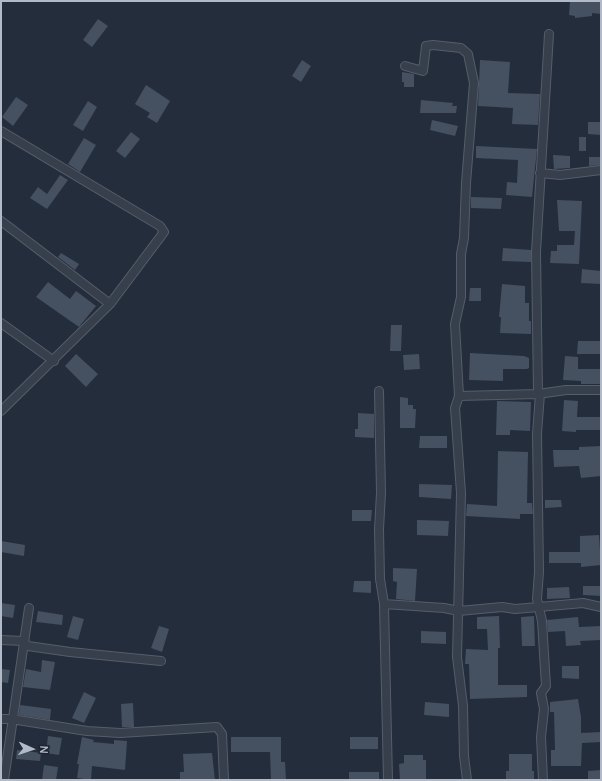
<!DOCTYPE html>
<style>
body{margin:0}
#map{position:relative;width:602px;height:781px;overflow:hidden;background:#242d3b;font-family:Manrope,sans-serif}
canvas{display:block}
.frame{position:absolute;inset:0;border:2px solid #b3bac7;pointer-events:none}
.north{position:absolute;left:12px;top:729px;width:40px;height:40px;-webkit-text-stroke:3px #1d2431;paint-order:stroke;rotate:93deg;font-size:11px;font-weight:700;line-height:16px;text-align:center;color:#b3bac7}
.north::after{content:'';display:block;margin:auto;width:14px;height:18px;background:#b3bac7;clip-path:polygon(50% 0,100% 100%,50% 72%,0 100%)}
</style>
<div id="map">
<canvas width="602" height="781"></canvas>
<div class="frame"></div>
<div class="north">N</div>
</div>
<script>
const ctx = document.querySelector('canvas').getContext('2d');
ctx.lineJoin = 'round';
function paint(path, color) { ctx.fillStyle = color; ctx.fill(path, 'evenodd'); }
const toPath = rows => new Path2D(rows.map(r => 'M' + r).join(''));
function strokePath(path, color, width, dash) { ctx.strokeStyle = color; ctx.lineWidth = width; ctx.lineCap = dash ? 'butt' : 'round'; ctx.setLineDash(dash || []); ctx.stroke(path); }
paint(toPath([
 [570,1,601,1,601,14,592,13,592,16,575,18,575,16,569,15],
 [98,19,108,26,92,47,83,40],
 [302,60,311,66,301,82,292,76],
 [480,60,510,62,508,93,540,94,538,125,512,124,513,108,478,106],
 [402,72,414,74,414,87,404,87,404,82,402,82],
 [146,85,170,101,157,123,147,117,150,113,135,104],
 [16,97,28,105,13,126,2,117],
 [421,100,453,103,452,106,457,106,456,113,420,113],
 [88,101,97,107,83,131,73,125],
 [432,120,458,126,455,136,430,130],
 [588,122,601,122,601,135,588,134],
 [131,132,140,139,125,158,116,151],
 [579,137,586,137,586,151,579,151],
 [84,138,96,145,80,172,68,164],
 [476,146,537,149,532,197,506,195,507,182,517,183,518,160,476,158],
 [553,155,570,156,570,168,554,169],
 [589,157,601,157,601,165,589,166],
 [60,175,68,180,47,209,30,198,38,187,47,194],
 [471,197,502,198,501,209,471,208],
 [557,200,582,201,579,264,550,263,551,251,557,251,557,245,574,245,575,231,559,231],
 [503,248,531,250,531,262,502,261],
 [61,253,79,264,75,270,58,257],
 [582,269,601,271,601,284,581,283],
 [48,282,70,299,76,291,96,306,79,327,36,297],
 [502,284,525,286,525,303,529,303,529,321,531,321,531,334,500,333,501,317,499,317],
 [470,288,481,288,481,301,469,301],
 [391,325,402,325,401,351,390,351],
 [578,341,601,341,601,354,577,354],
 [470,353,524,356,529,358,529,368,527,369,503,369,503,381,469,380],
 [76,354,98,374,86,387,65,366],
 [419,354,420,369,404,370,403,355],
 [565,356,578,357,578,369,601,369,601,384,581,384,581,381,563,380],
 [400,397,408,398,408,405,413,405,413,409,416,409,415,428,400,428],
 [564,400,578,401,577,417,601,417,601,430,576,430,576,432,562,431],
 [497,401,531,402,530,431,510,430,510,435,496,435],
 [358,413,374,414,374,438,355,437,355,429,358,429],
 [420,436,447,436,447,448,419,448],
 [601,446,601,476,581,478,579,466,554,467,553,450,579,450,579,447],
 [498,451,528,452,527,503,532,503,533,514,520,514,520,519,466,516,467,504,497,506],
 [419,484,452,485,451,499,419,497],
 [545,500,561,500,562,507,545,508],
 [352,510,372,510,371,521,352,521],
 [417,520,449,521,448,536,417,535],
 [599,535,601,565,581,567,581,563,549,563,549,552,580,552,580,536],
 [1,541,25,545,24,556,1,552],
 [393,568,417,569,415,601,396,599,397,582,393,581],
 [354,581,371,581,371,593,353,592],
 [583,586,601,586,601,596,583,595],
 [569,587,570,598,547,599,547,588],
 [1,603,15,605,13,618,1,616],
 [38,611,63,615,62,625,36,622],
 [73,616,84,619,78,640,67,637],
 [499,616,500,648,498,648,498,685,527,685,527,697,470,699,469,664,465,664,466,649,488,650,487,629,477,629,477,617],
 [534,616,535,646,522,646,521,617],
 [578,617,579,627,601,626,601,640,580,641,581,645,566,646,565,631,548,632,547,620],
 [159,626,169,629,162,652,151,648],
 [421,631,446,632,446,644,421,643],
 [42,660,55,662,50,690,23,687,26,669,41,672],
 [562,666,579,666,579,679,562,678],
 [1,669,10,670,8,683,1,682],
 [84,692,96,698,84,723,72,718],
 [578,699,581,717,581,733,601,732,601,742,582,743,581,766,551,766,551,750,555,750,554,712,550,712,550,702],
 [425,702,449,704,449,717,424,715],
 [133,703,134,727,122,727,121,704],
 [20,705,51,709,50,720,19,715],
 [48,736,62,738,59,755,46,753],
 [82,737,94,740,93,742,114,744,114,740,127,741,125,770,92,766,91,780,77,778,79,764,77,764],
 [231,737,281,737,281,762,285,762,286,780,271,780,270,752,231,752],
 [350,737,378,737,378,749,350,749],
 [17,750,41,753,40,761,16,759],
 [212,753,215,780,180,780,180,772,184,772,183,754],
 [509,754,532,754,532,771,534,771,534,780,506,780,506,771,509,771],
 [404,755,423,755,423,760,426,760,426,780,400,780,399,764,404,763],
 [44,765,58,767,56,780,42,780],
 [601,770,601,780,588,780,588,771],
 [349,772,379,772,379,780,349,780]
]), '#455060');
const minor = toPath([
 [549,34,536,252,538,394,566,390,601,390],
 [405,66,423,71,426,46,433,45,461,48,468,54,474,83,466,183,464,238,461,254,461,297,455,324,459,396,538,394],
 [1,131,160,226,164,232,110,304,1,411],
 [540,173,560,175,601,170],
 [1,221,110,304],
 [1,323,54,361],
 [379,391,381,493,379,529,380,579,384,604,388,780],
 [540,394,537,434,539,572,537,599,542,621,546,686,541,693,544,709,541,737,543,780],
 [459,396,455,408,461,493,457,657,463,706,464,756,467,780],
 [384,604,444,608,459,611,502,607,515,609,527,608,583,603,601,607],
 [1,640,23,641,28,646,70,652,161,661],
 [1,719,11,719,87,731,120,733,217,727,222,734,224,780],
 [4,780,29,608]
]);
strokePath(minor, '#565d6a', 10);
strokePath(minor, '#383f4c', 8);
</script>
